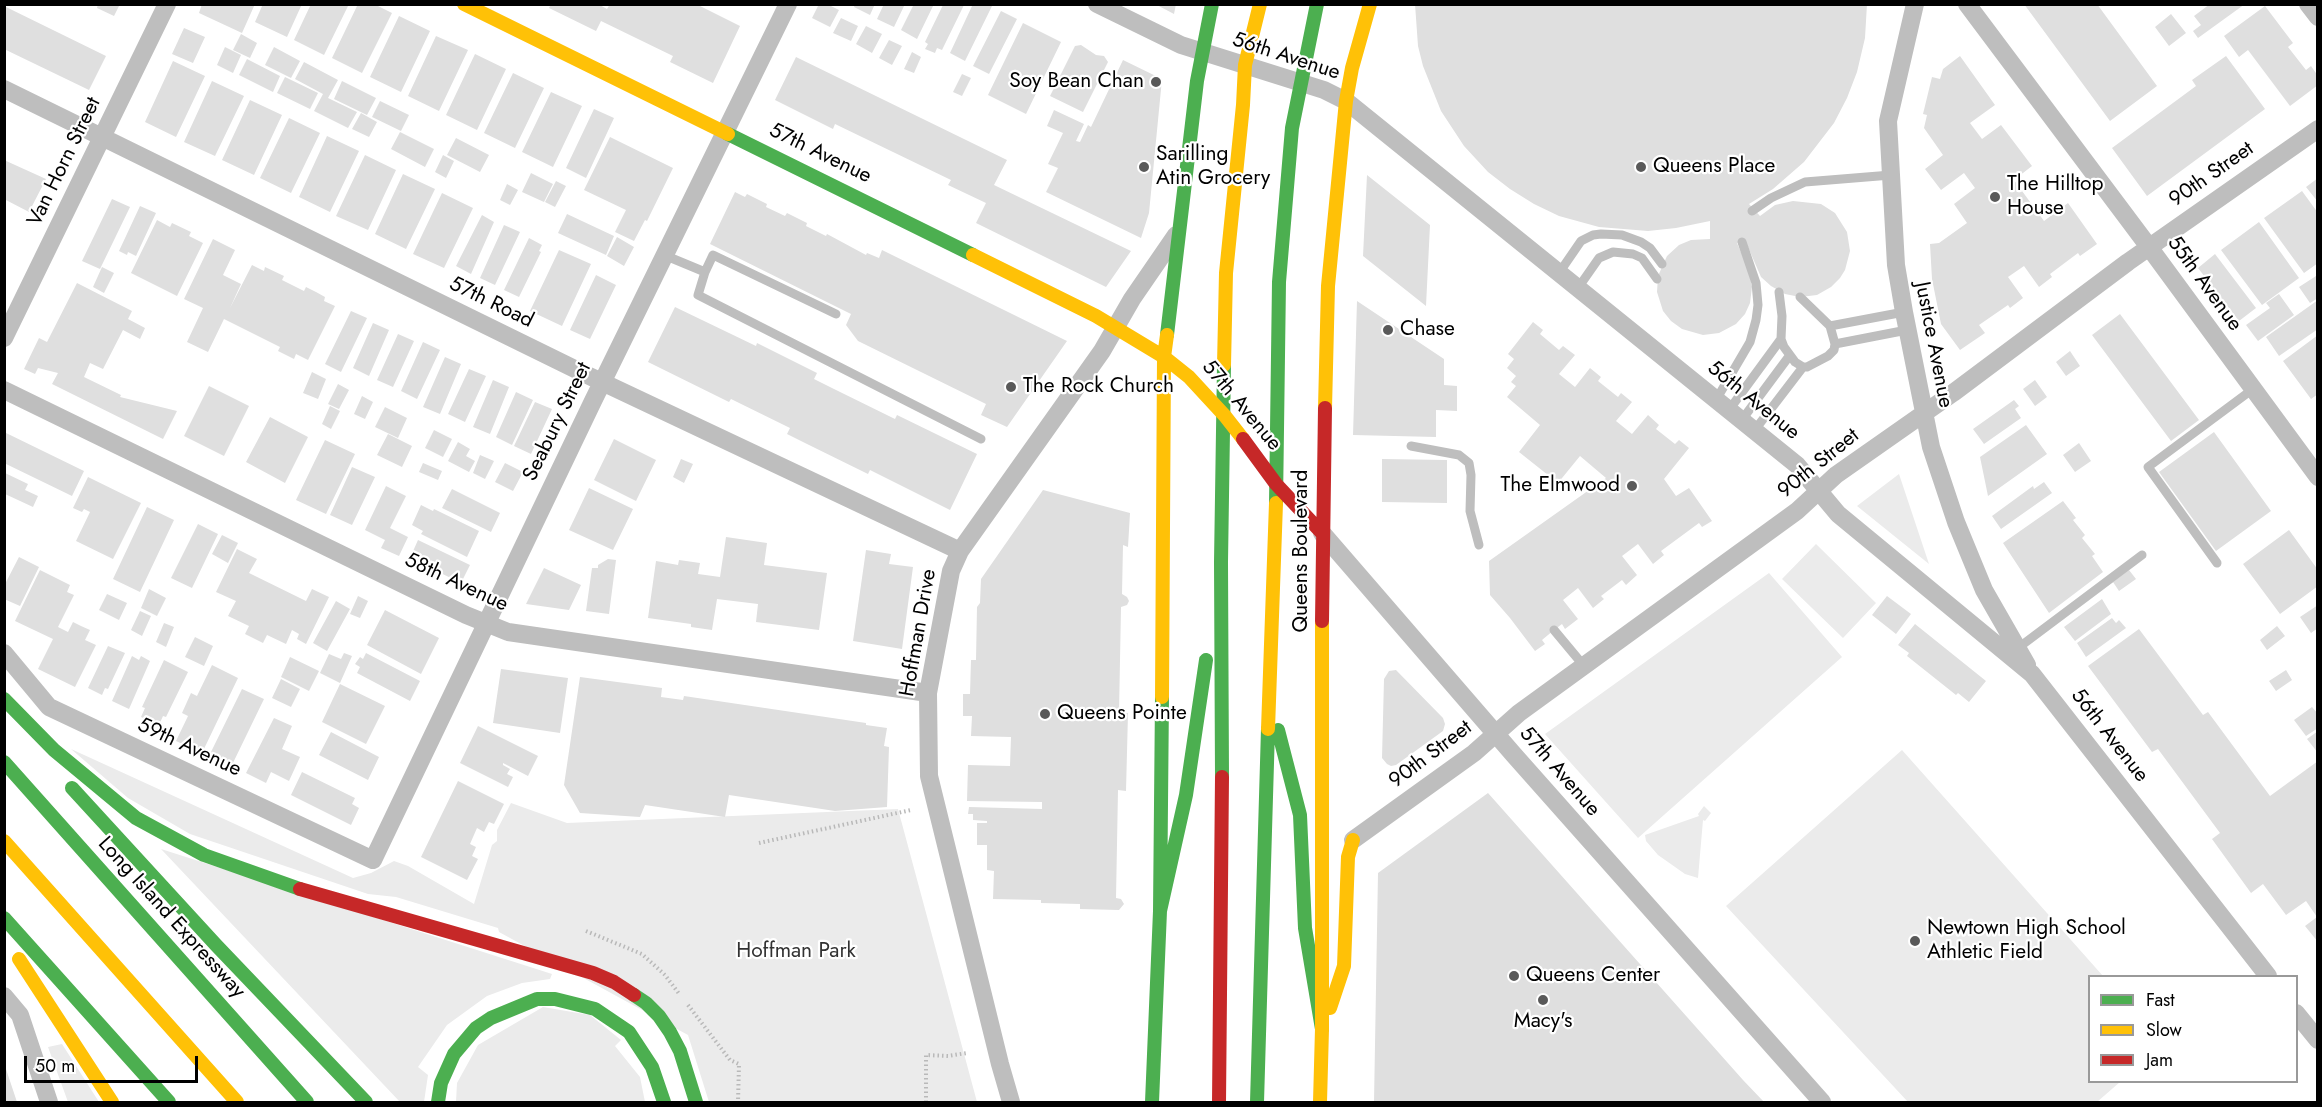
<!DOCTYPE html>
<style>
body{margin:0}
#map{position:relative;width:2322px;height:1107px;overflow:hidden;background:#fff;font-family:Jost,sans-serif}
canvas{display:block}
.frame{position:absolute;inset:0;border:6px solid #000;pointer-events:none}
.legend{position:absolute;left:2088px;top:975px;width:210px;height:108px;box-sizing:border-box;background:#fff;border:2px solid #999;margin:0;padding:8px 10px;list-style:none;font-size:18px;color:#000}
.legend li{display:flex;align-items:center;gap:12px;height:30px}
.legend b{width:30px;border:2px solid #999}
.scale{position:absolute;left:24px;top:1056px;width:174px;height:27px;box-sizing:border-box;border:3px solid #000;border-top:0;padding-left:8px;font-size:18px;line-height:21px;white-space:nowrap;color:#000;-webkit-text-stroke:4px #fff;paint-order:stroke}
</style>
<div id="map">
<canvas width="2322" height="1107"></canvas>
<div class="frame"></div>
<ul class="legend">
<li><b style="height:8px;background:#4caf50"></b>Fast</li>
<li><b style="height:8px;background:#ffc107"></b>Slow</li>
<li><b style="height:8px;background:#c62828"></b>Jam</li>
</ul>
<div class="scale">50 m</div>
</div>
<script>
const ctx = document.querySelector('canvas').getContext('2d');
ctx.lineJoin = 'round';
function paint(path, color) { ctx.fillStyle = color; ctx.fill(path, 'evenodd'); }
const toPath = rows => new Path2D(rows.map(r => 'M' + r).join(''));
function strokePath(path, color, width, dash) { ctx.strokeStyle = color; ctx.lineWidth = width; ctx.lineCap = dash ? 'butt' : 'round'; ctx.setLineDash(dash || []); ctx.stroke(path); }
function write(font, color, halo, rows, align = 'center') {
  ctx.font = font + ' Jost,sans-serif'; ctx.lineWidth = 4.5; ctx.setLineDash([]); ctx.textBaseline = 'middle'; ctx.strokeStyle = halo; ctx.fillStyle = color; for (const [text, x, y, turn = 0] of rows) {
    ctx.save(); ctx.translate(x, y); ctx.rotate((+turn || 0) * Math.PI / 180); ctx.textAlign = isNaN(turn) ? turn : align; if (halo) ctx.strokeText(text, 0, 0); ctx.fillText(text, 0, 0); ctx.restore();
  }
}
paint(toPath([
 [1899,474,1929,564,1857,506],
 [1816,544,1876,603,1843,638,1782,579],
 [1769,573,1842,657,1638,838,1545,734],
 [71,749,353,878,371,873,394,861,408,866,474,904,492,845,497,841,497,830,511,803,567,823,898,809,977,1102,709,1102,688,1035,499,932,498,928,396,897,368,894,190,834,128,798],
 [1902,750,2103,976,2090,976,2090,1082,2120,1082,2097,1102,1908,1102,1726,906],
 [1704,806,1711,813,1705,821,1703,820,1698,878,1685,874,1658,855,1646,841,1645,835,1699,816,1698,814],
 [161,849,552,974,550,979,522,983,487,996,447,1025,418,1067,428,1075,424,1102,400,1102],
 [543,1007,590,1015,621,1040,615,1046,640,1077,645,1102,456,1102,457,1083,478,1045],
 [62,1044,99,1102,68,1102,48,1047]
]), '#ebebeb');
paint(toPath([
 [98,4,120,4,114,16,97,8],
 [202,4,255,4,242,33,199,13],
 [263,4,302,4,287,37,255,22],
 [311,4,349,4,324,55,294,40],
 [358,4,374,4,392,13,362,73,332,58],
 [551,4,598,4,607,9,610,4,696,4,740,26,713,83,670,62,673,56,601,21,596,31,549,8],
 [819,4,827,4,839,10,830,27,812,18],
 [855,4,875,4,870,15,854,7],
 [884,4,905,4,894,27,877,19],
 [914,4,934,4,917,39,901,30],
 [973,4,992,6,965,61,950,53],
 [1155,4,1176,4,1174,14],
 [1415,4,1867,4,1865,38,1857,72,1847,98,1834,123,1804,162,1773,189,1749,204,1760,216,1775,205,1793,201,1821,204,1835,213,1847,232,1850,251,1845,270,1840,278,1831,287,1817,295,1800,297,1785,294,1771,286,1761,277,1745,240,1737,243,1749,271,1752,287,1750,303,1745,314,1736,324,1719,333,1703,335,1682,329,1671,321,1663,311,1657,292,1658,276,1667,256,1679,245,1691,240,1710,239,1710,221,1676,228,1648,231,1599,227,1559,216,1534,204,1510,189,1488,172,1464,146,1441,111,1423,66,1418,46],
 [2024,4,2097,4,2157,86,2110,121],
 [2210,4,2245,4,2198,38,2193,31,2201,25,2194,16],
 [943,5,964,5,942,50,937,48,935,53,925,49,928,44,925,42],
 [4,6,106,56,89,90,4,49],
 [2265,6,2293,43,2288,47,2306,70,2311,66,2318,76,2318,85,2290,106,2248,50,2239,57,2224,36],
 [1001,11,1017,19,989,74,973,66],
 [2171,14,2186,33,2169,46,2155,27],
 [399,16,430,31,401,92,370,77],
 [841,18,858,26,851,41,833,33],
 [1023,23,1061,42,1026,114,988,95],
 [866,26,882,34,872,53,856,44],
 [184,28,205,37,193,63,172,54],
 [241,34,257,43,250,58,233,50],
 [436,36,468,50,439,111,408,96],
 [889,40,902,46,892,65,879,58],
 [1081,45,1096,55,1104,56,1108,62,1083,112,1050,96,1075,46],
 [225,47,241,55,233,73,217,65],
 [274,47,300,61,291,78,265,65],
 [912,52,921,57,914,73,904,69],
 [475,54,506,69,477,130,446,115],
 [1960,56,1995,105,1970,123,1982,139,2001,125,2032,166,2014,180,2044,221,2068,203,2097,244,2080,256,2078,253,2050,274,2052,277,2039,287,2024,266,2008,277,2023,298,2010,308,2008,305,1979,325,1985,333,1960,350,1941,324,1932,279,1930,244,1939,243,1967,223,1954,204,1975,188,1964,173,1941,190,1925,169,1943,155,1924,128,1927,115,1923,114,1932,77,1940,79,1943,69],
 [2226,56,2265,109,2147,196,2112,148,2196,86,2192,80],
 [796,57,1007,160,994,185,1131,251,1106,287,976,223,986,203,948,185,951,180,835,124,833,129,775,100],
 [247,59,280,76,273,92,239,75],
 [1123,60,1162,79,1149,213,1141,238,1046,192,1058,168,1048,164,1063,133,1047,126,1054,110,1084,124,1076,141,1080,142,1088,125,1091,127],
 [173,61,205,76,176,137,145,122],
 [304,62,338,80,328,98,357,112,348,128,314,111,323,94,295,79],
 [513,73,544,88,515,148,484,133],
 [962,74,971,78,962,96,953,92],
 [285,77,318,93,310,109,277,93],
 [212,81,244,96,215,156,184,142],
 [342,81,376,98,367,115,334,99],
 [551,92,582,106,553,167,522,152],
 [250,100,282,115,254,175,222,160],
 [380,101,409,115,401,131,372,117],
 [594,109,614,118,586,178,566,168],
 [361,113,377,122,369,137,352,129],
 [289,118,320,133,291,193,260,178],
 [400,132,434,149,425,167,391,149],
 [327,136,359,151,330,212,299,197],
 [610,137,673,168,647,221,645,220,634,241,615,232,626,210,584,190],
 [456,138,489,155,480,172,447,155],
 [365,155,396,170,368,230,336,216],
 [443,155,454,161,446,178,435,172],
 [4,160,46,179,29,212,4,199],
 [531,173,553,184,544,202,522,192],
 [403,174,435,189,406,249,375,234],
 [1367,175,1430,225,1426,306,1363,256],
 [2318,178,2318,202,2306,187],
 [556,181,566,186,555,207,545,202],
 [507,184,518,190,510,205,500,200],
 [2302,191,2318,213,2318,263,2304,273,2264,218],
 [735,192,745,197,747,194,767,204,766,207,785,216,787,213,807,223,806,226,826,236,827,234,866,255,867,253,879,258,882,250,1067,341,1007,427,981,415,986,404,858,341,846,325,851,314,710,244],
 [442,193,473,208,444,268,413,254],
 [112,199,130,207,100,269,82,261],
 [140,206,156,213,136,256,128,252,127,255,119,251],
 [567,214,614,236,606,255,558,233],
 [482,215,494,222,471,274,456,266],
 [157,220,170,227,172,223,191,232,189,236,203,243,177,296,131,273],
 [2259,222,2299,278,2262,305,2221,250],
 [504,225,520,232,495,285,480,278],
 [617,237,634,247,624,266,607,256],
 [529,238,542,245,539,251,541,252,519,297,504,290],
 [213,239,235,250,223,275,241,284,230,308,252,265,264,271,265,267,284,276,282,280,304,291,306,287,316,292,325,297,324,301,335,306,308,360,296,354,294,359,278,351,280,347,224,319,208,352,187,342,203,308,184,299],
 [559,250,591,264,562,326,530,311],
 [2215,254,2256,308,2239,321,2198,268],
 [102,267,114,273,104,293,93,287],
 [596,275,616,285,590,339,570,330],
 [2316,276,2318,298,2310,303,2299,287],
 [77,283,132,311,128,319,145,328,140,339,123,330,103,369,90,363,84,377,121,395,120,397,177,411,163,439,52,384,58,373,38,368,35,374,24,369,39,338,47,342],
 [2279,294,2294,315,2258,341,2246,325,2270,308,2266,303],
 [2318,300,2318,329,2279,356,2266,337],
 [1357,301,1444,359,1444,385,1457,386,1457,411,1436,410,1436,437,1353,435],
 [675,307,756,346,757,343,817,373,814,379,834,389,895,419,897,415,977,454,950,510,870,470,868,474,807,444,787,434,790,428,731,399,729,402,648,362],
 [351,311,367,318,341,372,325,364],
 [2120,314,2199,420,2171,441,2092,335],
 [1533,322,1543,330,1540,334,1559,350,1563,346,1575,355,1559,374,1575,387,1590,368,1601,377,1598,381,1618,397,1621,393,1632,402,1616,421,1632,434,1648,415,1659,425,1656,429,1675,444,1679,440,1689,448,1664,479,1676,496,1689,488,1712,521,1702,527,1699,523,1661,551,1664,555,1653,564,1638,544,1622,556,1637,575,1626,585,1622,580,1601,596,1604,599,1593,608,1578,588,1563,600,1578,619,1565,629,1562,624,1554,630,1542,640,1545,644,1535,651,1510,618,1490,595,1489,561,1606,478,1580,456,1558,483,1519,452,1540,425,1507,397,1516,386,1511,382,1516,376,1507,368,1514,359,1508,354],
 [373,323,389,330,369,376,353,368],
 [398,334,414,341,393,387,377,380],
 [2318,335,2318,394,2311,399,2283,361],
 [423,342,440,350,417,399,401,391],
 [2070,351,2080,366,2066,376,2056,362],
 [445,357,461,364,440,414,423,407],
 [469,369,486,376,465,422,448,414],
 [312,372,326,379,318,399,303,393],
 [493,380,509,387,490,434,473,427],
 [2035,380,2047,397,2035,406,2023,389],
 [338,384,349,390,339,409,328,404],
 [209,386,249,406,224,456,184,436],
 [516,392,533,400,512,445,496,437],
 [362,396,373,402,365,419,354,414],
 [2014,400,2019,406,2015,409,2021,418,1984,444,1973,429],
 [535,402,552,409,531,454,514,446],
 [330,406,340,411,331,429,322,424],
 [385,407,407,418,398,438,375,427],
 [270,417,308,437,285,483,246,462],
 [2026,425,2047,454,1988,496,1980,457],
 [434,430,452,439,443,457,425,448],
 [4,432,84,471,72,496,4,463],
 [2214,432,2271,511,2216,551,2159,472],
 [388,434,412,446,402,467,377,455],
 [614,439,656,460,636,501,594,480],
 [325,440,355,454,326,514,296,500],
 [458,442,470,449,466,456,475,461,469,472,448,461],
 [2079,443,2091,461,2075,472,2063,455],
 [480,455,494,461,485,479,473,473],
 [681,459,693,464,684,483,673,477],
 [1382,459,1447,460,1447,503,1382,502],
 [423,463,442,471,438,480,419,472],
 [505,463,523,472,513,491,495,482],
 [352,467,375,477,352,525,330,515],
 [5,473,28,484,25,490,38,496,33,507,5,494],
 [88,477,141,503,113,559,76,541,90,512,84,509,82,512,73,508],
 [2044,482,2052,493,2001,529,1992,516,2033,486,2034,489],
 [386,486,406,496,390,528,408,537,399,556,381,548,385,540,365,530],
 [589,488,633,509,613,550,569,530],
 [452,489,500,513,491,532,442,508],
 [1043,490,1130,513,1128,547,1123,545,1122,594,1127,597,1129,601,1127,605,1121,607,1119,713,1128,713,1126,791,1118,790,1116,898,1121,899,1124,904,1119,910,1080,909,1080,904,1041,903,1041,900,993,899,994,871,987,870,987,845,977,845,977,823,987,823,987,821,973,820,973,814,968,814,969,807,1042,809,1042,802,967,801,968,765,1010,766,1011,737,971,736,972,716,963,716,963,694,970,694,971,660,976,660,977,607,980,603,981,579],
 [2063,501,2076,518,2073,520,2085,535,2082,538,2095,554,2092,556,2103,572,2049,613,2003,543],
 [421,505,433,511,434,509,479,531,467,557,421,534,423,531,412,525],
 [147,507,174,520,140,592,113,579],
 [198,524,218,534,192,588,171,578],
 [2289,530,2318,570,2318,586,2280,614,2243,564],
 [222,535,238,543,228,563,212,554],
 [726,537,767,543,764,565,827,573,819,630,756,622,758,604,717,599,712,630,691,627,691,624,648,618,656,561,678,565,679,560,700,563,698,574,720,577],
 [418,540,470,565,461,583,410,558],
 [237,549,257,559,249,573,306,601,312,589,329,597,306,644,297,639,299,634,292,630,286,644,267,635,263,643,245,634,249,626,228,616,236,601,216,592],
 [866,550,891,554,889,564,913,567,902,649,853,641],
 [19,557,39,567,20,606,4,599,4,586],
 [608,559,616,560,609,614,586,611,592,568,598,568,598,565],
 [544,568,581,585,569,610,526,604],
 [40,570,70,585,67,592,74,595,58,627,68,632,73,622,81,626,90,630,85,640,96,645,75,687,38,669,53,639,15,621],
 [2129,570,2136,579,2119,591,2113,582],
 [149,589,166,598,157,616,141,608],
 [107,594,127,603,119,620,99,610],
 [358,596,368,601,360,618,350,614],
 [1887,596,1911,614,1896,634,1872,615],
 [2102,599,2111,614,2075,641,2064,627],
 [336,601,350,609,327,651,313,643],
 [2318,605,2318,628,2311,633,2300,617],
 [385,610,439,638,421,674,367,645],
 [140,611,151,616,142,636,131,630],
 [2112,618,2116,623,2119,620,2126,628,2086,657,2077,643],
 [164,623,174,627,166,647,156,642],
 [1915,624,1986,681,1969,702,1958,693,1956,695,1907,656,1909,653,1898,645],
 [2277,626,2285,636,2267,650,2260,640],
 [2139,629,2203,715,2208,712,2270,796,2318,761,2318,942,2305,926,2317,917,2306,901,2286,915,2263,884,2251,893,2212,839,2220,833,2158,749,2152,752,2088,666],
 [195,637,213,646,204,666,185,657],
 [108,646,125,653,108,689,105,688,102,695,88,688],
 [344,653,352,656,340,683,320,673,329,654,341,659],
 [366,653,420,681,410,701,357,673,360,667,355,664,360,657,363,659],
 [132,656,139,660,141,656,150,661,129,709,112,701],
 [290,657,319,671,309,691,281,677],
 [164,660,188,672,166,717,163,716,159,725,141,717,145,708,142,707],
 [212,665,238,678,202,753,176,741,188,716,182,713,191,693,197,696],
 [501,669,568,678,560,733,493,723],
 [1396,670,1443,718,1445,724,1443,731,1396,765,1391,766,1387,764,1382,758,1384,679,1389,671],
 [2286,670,2292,680,2276,691,2269,681],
 [580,677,662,688,661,697,683,700,684,696,866,723,866,725,887,728,884,746,889,747,887,807,835,811,729,795,725,817,645,805,640,817,580,813,564,785],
 [281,679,300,689,291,707,272,698],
 [340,684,385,706,366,744,322,722],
 [242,689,264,699,231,767,209,756],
 [2312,707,2318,714,2318,728,2306,736,2294,720],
 [274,718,292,726,282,749,300,757,289,781,271,772,266,783,246,773],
 [478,726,538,756,528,776,503,763,503,765,510,769,507,774,513,777,508,787,460,763],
 [2318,731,2318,753,2307,739],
 [331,732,379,757,368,780,319,755],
 [302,772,355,798,352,804,359,808,351,825,291,795],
 [458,781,504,804,494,824,489,822,484,832,477,828,470,844,476,847,472,856,478,859,467,880,421,857],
 [1488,793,1743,1080,1764,1102,1374,1102,1378,873],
 [5,1066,17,1102,4,1102]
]), '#dfdfdf');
strokePath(toPath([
 [759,843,911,810],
 [586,931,642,954,665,975,680,995],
 [688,1005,730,1060,739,1064,738,1102],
 [926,1102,926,1055,948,1056,967,1053]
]), '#b9b9b9', 4, [1.5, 3]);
strokePath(toPath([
 [1752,211,1771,198,1805,182,1891,175],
 [664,255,705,272,698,295,981,439],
 [705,272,713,255,836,314],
 [1559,273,1581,241,1593,235,1601,234,1622,235,1641,242,1650,248,1662,264],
 [1578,288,1599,258,1613,252,1633,254,1642,258,1657,279],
 [1779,292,1782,316,1781,339,1784,347,1795,362,1803,367,1807,367,1828,356,1834,350,1835,344,1830,326,1800,297],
 [1830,326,1904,312],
 [1835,344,1907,330],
 [1716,400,1750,342,1756,320,1758,305,1756,283,1742,242],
 [1729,410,1781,339],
 [1741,421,1790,355],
 [1754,431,1803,367],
 [1411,446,1459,455,1469,463,1471,475,1470,511,1479,545],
 [2217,563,2148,467,2253,389],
 [1554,630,1584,666],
 [2018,648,2142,555]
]), '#bebebe', 9);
strokePath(toPath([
 [1097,4,1181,45,1324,90,1346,101,1797,465,1838,514,2032,674,2268,976],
 [1915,4,1888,121,1896,265,1904,312,1931,447,1956,522,1984,590,2027,665],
 [1967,4,2149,247,2318,477],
 [2308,4,2318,17],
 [4,89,585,374,960,551],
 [4,338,167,4],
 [4,390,466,615,508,632,928,693],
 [1322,533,1514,755,1822,1102],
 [4,653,49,707,373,860,593,401,788,4],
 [1353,840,1474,753,1519,713,1797,511,1836,475,1953,393,2128,262,2318,129],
 [4,996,20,1015,49,1102],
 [2296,1013,2318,1040],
 [1011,1102,1000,1064,929,776,928,693,951,571,960,551,1102,351,1132,299,1176,235]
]), '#bebebe', 18);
strokePath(toPath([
 [728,134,973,255],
 [1167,335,1197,81,1212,4],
 [1276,503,1279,282,1292,128,1317,4],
 [4,699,54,750,136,818,204,855,300,889],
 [1278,730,1300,815,1305,928,1322,1029],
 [4,762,307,1102],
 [1222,777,1221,562,1224,365],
 [72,788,216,945,366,1102],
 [1160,911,1186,795,1206,660],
 [4,918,169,1102],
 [634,995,646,1003,659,1016,670,1032,680,1051,696,1102],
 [438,1102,441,1083,454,1054,476,1028,491,1018,537,999,555,999,595,1009,629,1032,652,1067,664,1102],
 [1152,1102,1160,911,1162,697],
 [1257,1102,1268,729]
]), '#4caf50', 14);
strokePath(toPath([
 [464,4,728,134],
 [973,255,1096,316,1164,357,1189,377,1225,416,1243,439],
 [1224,365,1226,273,1243,105,1245,65,1260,4],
 [1325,408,1328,286,1346,101,1352,68,1370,4],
 [1162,697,1164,357,1167,335],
 [1268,729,1276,503],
 [4,841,237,1102],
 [19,959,112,1102],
 [1330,1008,1344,966,1348,857,1353,840],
 [1320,1102,1322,1029,1322,621]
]), '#ffc107', 14);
strokePath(toPath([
 [1243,439,1276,484,1322,533],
 [1322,621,1325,408],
 [300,889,593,973,614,982,634,995],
 [1219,1102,1222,777]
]), '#c62828', 14);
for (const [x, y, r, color] of [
 [1156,82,6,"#595959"],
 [1144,167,6,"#595959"],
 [1641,167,6,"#595959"],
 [1995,197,6,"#595959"],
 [1388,330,6,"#595959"],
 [1011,387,6,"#595959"],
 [1632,486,6,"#595959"],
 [1045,714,6,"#595959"],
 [1915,941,6,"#595959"],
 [1514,976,6,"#595959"],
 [1543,1000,6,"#595959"]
]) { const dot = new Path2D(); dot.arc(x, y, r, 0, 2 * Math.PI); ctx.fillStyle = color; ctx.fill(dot); strokePath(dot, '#fff', 2); }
write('21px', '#000', '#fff', [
 ["56th Avenue",1286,57,18],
 ["57th Avenue",820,154,26],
 ["Van Horn Street",65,162,-64],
 ["90th Street",2212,175,-35],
 ["55th Avenue",2204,284,54],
 ["57th Road",491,303,26],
 ["Justice Avenue",1933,345,79],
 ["56th Avenue",1753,401,39],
 ["57th Avenue",1241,406,50],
 ["Seabury Street",558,422,-64],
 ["90th Street",1819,464,-39],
 ["Queens Boulevard",1302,551,-90],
 ["58th Avenue",456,583,25],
 ["Hoffman Drive",919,633,-80],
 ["56th Avenue",2109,736,52],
 ["59th Avenue",189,748,25],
 ["90th Street",1431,755,-37],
 ["57th Avenue",1559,772,49],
 ["Long Island Expressway",171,918,48]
]);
write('21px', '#000', '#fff', [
 ["Soy Bean Chan",1144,82,"right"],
 ["Sarilling",1156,155],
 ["Atin Grocery",1156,179],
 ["Queens Place",1653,167],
 ["The Hilltop",2007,185],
 ["House",2007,209],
 ["Chase",1400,330],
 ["The Rock Church",1023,387],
 ["The Elmwood",1620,486,"right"],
 ["Queens Pointe",1057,714],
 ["Newtown High School",1927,929],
 ["Athletic Field",1927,953],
 ["Queens Center",1526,976],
 ["Macy's",1543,1022,"center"]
], 'left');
write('21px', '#323232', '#fff', [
 ["Hoffman Park",796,952]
]);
</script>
